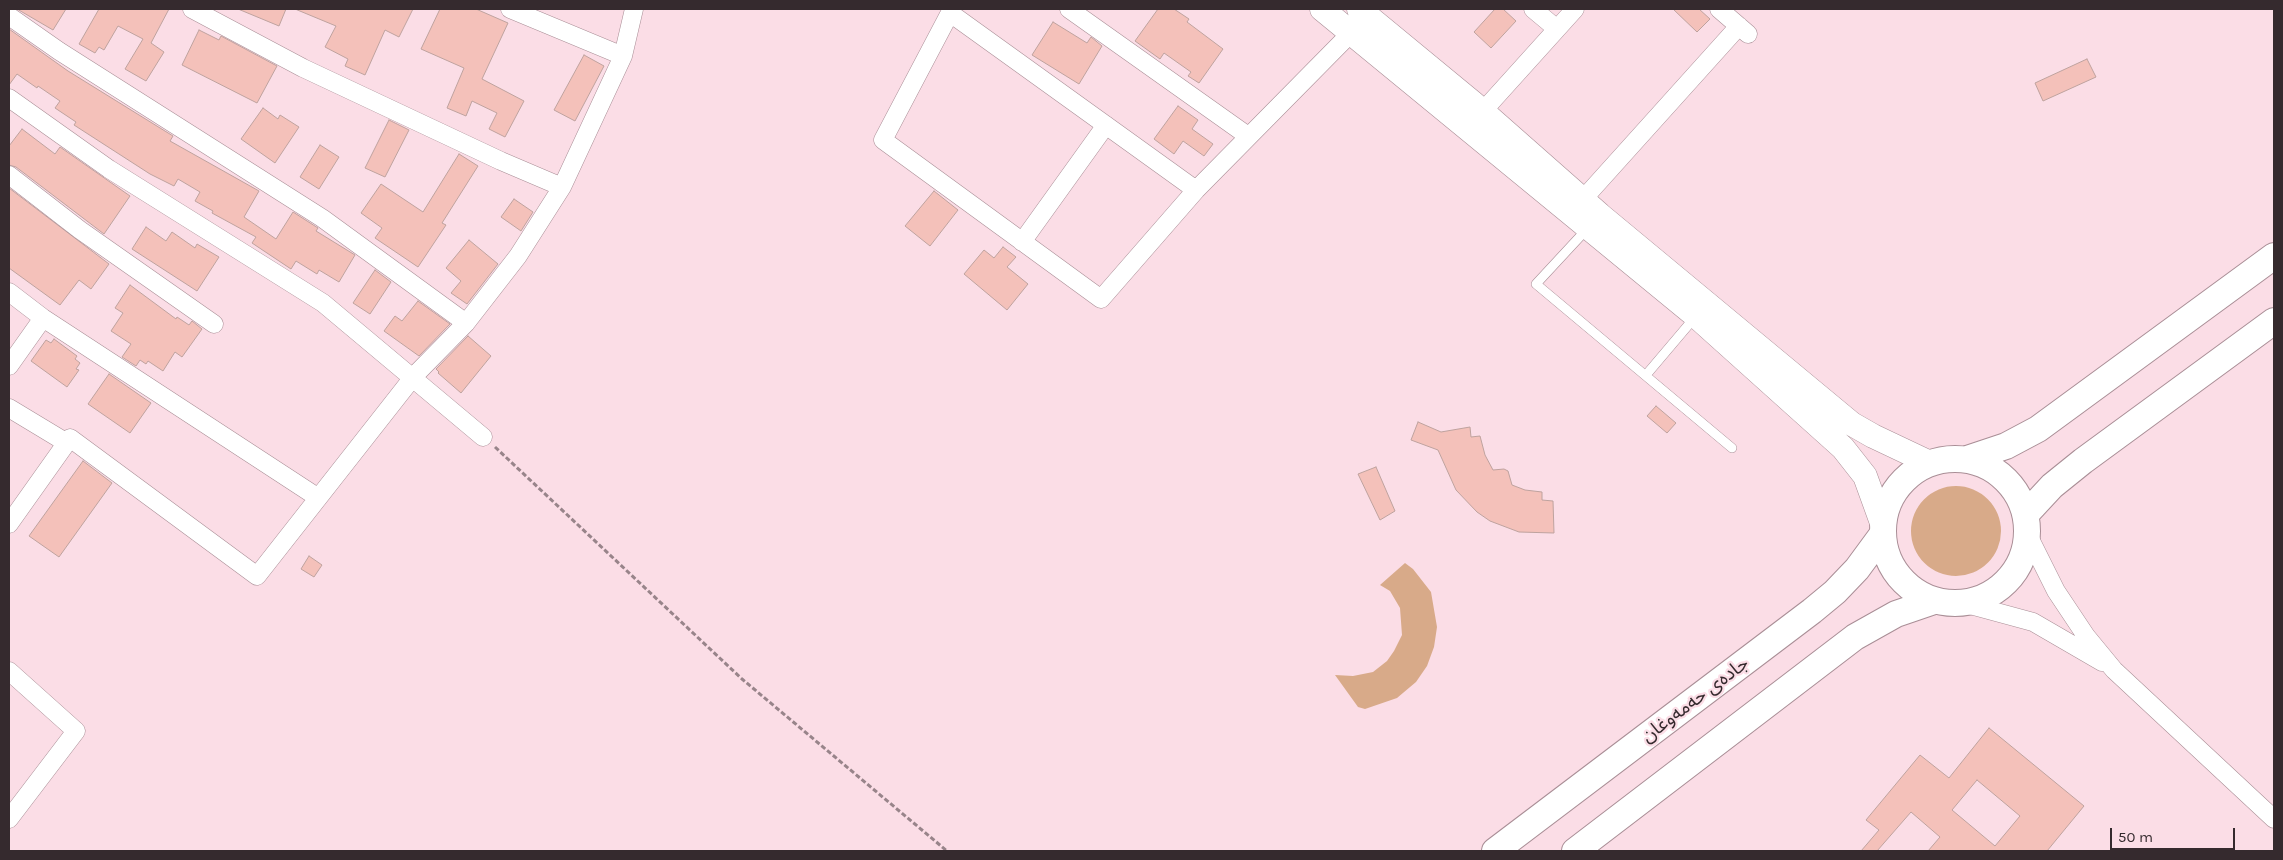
<!DOCTYPE html>
<meta charset="utf-8">
<style>
body{margin:0}
#map{position:relative;width:2283px;height:860px;overflow:hidden;background:#fbdde6;font-family:Karla,sans-serif}
canvas{display:block}
.frame{position:absolute;inset:0;border:10px solid #352a2e;pointer-events:none}
.scale{position:absolute;left:2110px;top:828px;width:125px;height:22px;box-sizing:border-box;border:2px solid #352a2e;border-top:0;padding-left:6px;font-size:15px;line-height:18px;white-space:nowrap;color:#352a2e;-webkit-text-stroke:4px #fbdde6;paint-order:stroke}
</style>
<div id="map">
<canvas width="2283" height="860"></canvas>
<div class="frame"></div>
<div class="scale">50 m</div>
</div>
<script>
const ctx = document.querySelector('canvas').getContext('2d');
ctx.lineJoin = 'round';
function paint(path, color) { ctx.fillStyle = color; ctx.fill(path, 'evenodd'); }
const toPath = rows => new Path2D(rows.map(r => 'M' + r).join(''));
function strokePath(path, color, width, dash) { ctx.strokeStyle = color; ctx.lineWidth = width; ctx.lineCap = dash ? 'butt' : 'round'; ctx.setLineDash(dash || []); ctx.stroke(path); }
function write(font, color, halo, rows, align = 'center') {
  ctx.font = font + ' Karla,"Noto Sans Arabic",sans-serif'; ctx.lineWidth = 4.5; ctx.setLineDash([]); ctx.textBaseline = 'middle'; ctx.strokeStyle = halo; ctx.fillStyle = color; for (const [text, x, y, turn = 0] of rows) {
    ctx.save(); ctx.translate(x, y); ctx.rotate((+turn || 0) * Math.PI / 180); ctx.textAlign = isNaN(turn) ? turn : align; if (halo) ctx.strokeText(text, 0, 0); ctx.fillText(text, 0, 0); ctx.restore();
  }
}
paint(toPath([
 '1911 531a45 45 0 1 1 90 0a45 45 0 1 1-90 0Z',
 [1405,563,1413,569,1431,592,1437,627,1434,647,1427,666,1416,682,1397,698,1365,709,1358,707,1335,675,1353,676,1373,672,1387,661,1394,651,1402,635,1400,608,1390,591,1380,585]
]), '#d8aa89');
const building = toPath([
 [17,9,66,9,53,30,17,9],
 [99,9,169,9,151,43,164,52,146,81,125,69,143,39,118,26,104,50,99,47,95,53,79,44,99,9],
 [238,9,286,9,279,26,238,9],
 [295,9,413,9,399,37,385,30,365,75,345,66,348,59,325,47,336,26,295,9],
 [440,9,476,9,508,23,482,79,524,101,505,137,489,129,497,113,472,101,466,116,447,108,464,68,421,49,440,9],
 [1158,9,1174,9,1189,19,1187,22,1223,49,1199,83,1188,76,1191,72,1164,53,1160,59,1135,41,1158,9],
 [1495,9,1503,9,1516,21,1491,48,1474,32,1495,9],
 [1673,9,1699,9,1710,19,1697,32,1673,9],
 [1053,22,1087,43,1091,37,1102,46,1079,84,1032,55,1053,22],
 [9,29,68,71,173,136,170,141,259,191,244,217,276,239,293,212,318,228,316,231,355,255,339,282,319,270,317,274,296,261,291,269,252,243,256,237,212,213,213,211,195,201,200,192,178,179,174,186,150,174,74,125,76,122,55,108,60,101,38,86,37,88,17,74,9,85,9,29],
 [199,30,219,40,221,36,277,66,257,103,182,65,199,30],
 [584,55,604,66,575,121,554,110,584,55],
 [2087,59,2096,77,2043,101,2035,83,2087,59],
 [1178,106,1198,120,1192,129,1213,144,1204,156,1183,141,1174,154,1154,139,1178,106],
 [263,108,278,119,280,115,299,127,275,163,241,139,263,108],
 [389,120,409,130,385,177,365,168,389,120],
 [22,129,55,154,60,147,130,196,104,234,16,167,9,165,9,146,22,129],
 [320,145,339,157,319,189,300,177,320,145],
 [459,154,478,166,442,223,446,225,418,267,375,238,382,228,361,213,381,184,423,212,459,154],
 [9,188,109,264,91,289,79,280,60,305,9,268,9,188],
 [934,191,958,210,930,246,905,226,934,191],
 [514,199,533,212,521,231,501,217,514,199],
 [146,227,166,241,172,232,195,248,197,244,219,257,197,291,132,249,146,227],
 [469,240,498,264,467,304,451,293,461,281,446,268,469,240],
 [1003,247,1016,257,1007,267,1028,284,1007,310,964,274,984,250,994,258,1003,247],
 [375,270,391,282,370,314,353,303,375,270],
 [130,285,176,319,177,317,189,325,192,321,202,329,182,357,175,352,163,371,148,361,146,364,140,360,136,366,122,357,131,344,111,331,123,313,115,308,130,285],
 [418,301,450,324,419,356,384,331,395,316,402,321,418,301],
 [468,336,491,356,461,393,438,373,439,372,436,369,468,336],
 [54,339,77,356,75,359,80,363,76,369,79,370,67,387,31,361,46,340,51,343,54,339],
 [109,374,151,403,130,433,88,404,109,374],
 [1656,406,1676,423,1667,433,1647,416,1656,406],
 [1418,422,1441,432,1470,427,1471,437,1480,436,1485,455,1493,470,1504,469,1508,471,1512,485,1525,490,1542,492,1542,500,1553,501,1554,533,1519,532,1490,521,1477,512,1456,490,1438,450,1411,440,1418,422],
 [83,461,112,483,59,557,29,536,83,461],
 [1376,467,1395,511,1380,520,1358,474,1376,467],
 [309,556,322,565,314,577,301,569,309,556],
 [1989,728,2084,806,2047,851,1928,851,1940,837,1911,812,1877,851,1861,851,1879,830,1866,820,1920,755,1949,778,1989,728],
 [1977,780,2020,816,1995,846,1952,810,1977,780]
]);
paint(building, '#f4c1ba');
strokePath(building, '#bea29e', 1);
const lane = toPath([
 [1587,229,1536,284,1732,448],
 [1646,375,1696,316]
]);
const street = toPath([
 [192,9,303,68,501,161,562,187],
 [510,9,623,56],
 [952,9,883,140,1101,299,1196,190,1351,33],
 [1069,9,1248,136],
 [1533,9,1557,29],
 [1719,9,1748,34],
 [950,13,1196,190],
 [9,16,59,51,322,218,466,323],
 [9,98,109,169,323,303,483,437],
 [1483,111,1575,9],
 [9,175,80,230,214,324],
 [1576,207,1739,26],
 [1022,242,1106,125],
 [9,292,43,318,317,497],
 [9,366,43,318],
 [9,408,67,443],
 [9,524,70,438,257,576,414,376,466,323,518,256,562,187,623,56,634,9],
 [2027,533,2056,591,2086,636,2114,670,2274,819],
 [1963,603,2033,622,2102,662],
 [9,671,76,731,9,819]
]);
const secondary = toPath([
 [1322,9,1696,316,1843,448,1865,476,1882,523],
 [1359,9,1473,103,1600,215,1852,424,1873,436,1930,463]
]);
const primary = toPath([
 '1883 531a72 72 0 1 1 144 0a72 72 0 1 1-144 0Z',
 [1967,459,2006,446,2038,429,2274,256],
 [2026,514,2052,486,2083,461,2274,321],
 [1495,851,1812,611,1835,592,1857,569,1882,535],
 [1575,851,1855,637,1896,614,1934,601]
]);
strokePath(lane, '#a98e96', 10);
strokePath(street, '#a98e96', 19);
strokePath(secondary, '#a98e96', 25);
strokePath(primary, '#a98e96', 28);
strokePath(toPath([
 [495,447,742,679,947,851]
]), '#98848a', 3, [5, 2.5]);
strokePath(lane, '#fff', 9);
strokePath(street, '#fff', 18);
strokePath(secondary, '#fff', 24);
strokePath(primary, '#fff', 26);
write('19px', '#352a2e', '#fbdde6', [
 ["جادەی حەمەوغان",1695,700,-37]
]);
</script>
